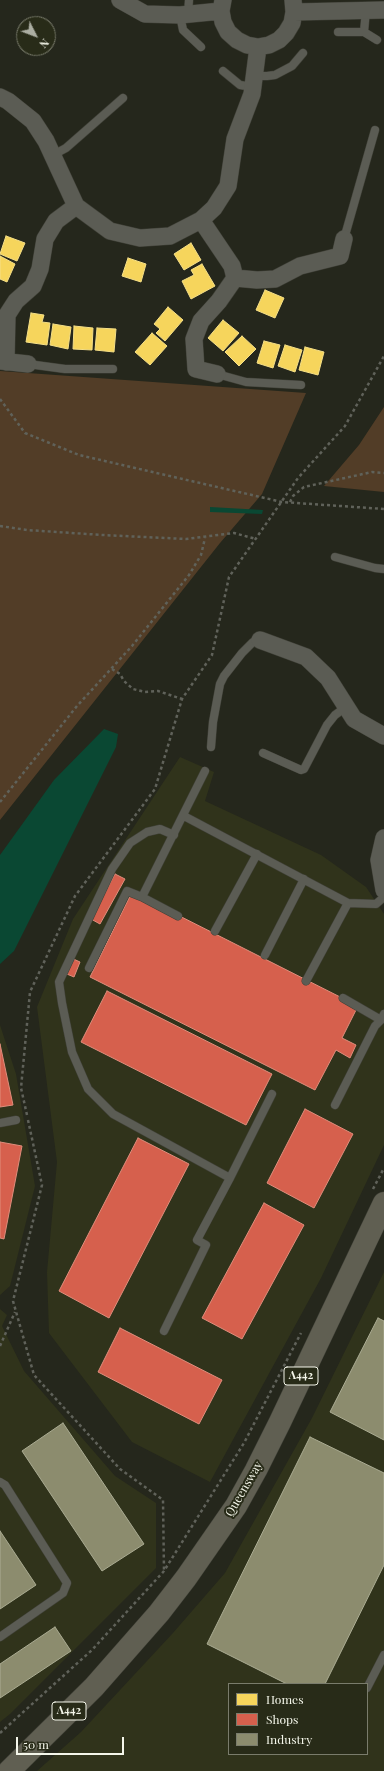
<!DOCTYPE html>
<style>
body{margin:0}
#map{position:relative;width:384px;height:1771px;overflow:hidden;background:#25271c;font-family:"Playfair Display",serif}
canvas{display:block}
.legend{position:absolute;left:228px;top:1683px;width:140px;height:72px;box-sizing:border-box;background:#282b18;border:1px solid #7a7c6c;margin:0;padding:5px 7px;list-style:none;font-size:12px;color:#f4f6ea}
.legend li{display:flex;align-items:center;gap:8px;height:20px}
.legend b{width:20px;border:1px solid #7a7c6c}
.north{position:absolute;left:16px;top:16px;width:40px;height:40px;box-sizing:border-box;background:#282b18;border:1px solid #7a7c6c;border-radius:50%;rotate:132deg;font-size:11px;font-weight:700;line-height:16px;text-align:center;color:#f4f6ea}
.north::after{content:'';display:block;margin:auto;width:14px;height:18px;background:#acaea2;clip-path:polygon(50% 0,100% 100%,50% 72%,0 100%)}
.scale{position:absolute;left:16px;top:1737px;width:108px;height:18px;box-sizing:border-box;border:2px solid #f4f6ea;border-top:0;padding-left:5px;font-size:12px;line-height:14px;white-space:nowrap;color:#f4f6ea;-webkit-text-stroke:3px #282b18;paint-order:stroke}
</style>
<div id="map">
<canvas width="384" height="1771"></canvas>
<ul class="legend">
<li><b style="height:11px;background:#f6d55c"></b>Homes</li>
<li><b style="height:11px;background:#d6604d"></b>Shops</li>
<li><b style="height:11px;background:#8c8c6e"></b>Industry</li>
</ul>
<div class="north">N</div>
<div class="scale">50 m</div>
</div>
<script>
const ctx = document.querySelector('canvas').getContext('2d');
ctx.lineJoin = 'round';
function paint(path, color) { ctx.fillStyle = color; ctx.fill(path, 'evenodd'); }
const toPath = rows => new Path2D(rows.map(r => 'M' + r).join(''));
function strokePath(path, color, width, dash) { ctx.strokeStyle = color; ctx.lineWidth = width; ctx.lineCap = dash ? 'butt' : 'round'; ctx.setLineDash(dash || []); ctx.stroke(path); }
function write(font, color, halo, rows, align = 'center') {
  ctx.font = font + ' "Playfair Display",serif'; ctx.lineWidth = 4; ctx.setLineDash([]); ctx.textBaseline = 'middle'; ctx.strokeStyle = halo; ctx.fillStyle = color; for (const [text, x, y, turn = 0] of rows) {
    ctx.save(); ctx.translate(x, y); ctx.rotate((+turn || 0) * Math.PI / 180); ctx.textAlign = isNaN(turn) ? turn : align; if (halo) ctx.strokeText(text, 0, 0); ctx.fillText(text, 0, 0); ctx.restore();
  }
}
paint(toPath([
 [180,757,214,772,205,801,321,855,366,887,384,914,384,1145,321,1278,210,1482,132,1442,49,1333,47,1272,57,1162,37,1007,73,919],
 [0,1025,16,1074,35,1186,10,1286,0,1295],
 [384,1272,384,1771,37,1771,81,1732,173,1633,225,1573,312,1418],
 [229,1684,367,1684,367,1754,229,1754],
 [0,1309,7,1315,2,1326,24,1371,115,1476,156,1503,156,1568,10,1714,0,1722]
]), '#30331b');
paint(toPath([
 [0,371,306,393,262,494,220,543,0,820],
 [384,407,384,492,324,486,359,445]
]), '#523d27');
paint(toPath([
 [210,507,263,510,262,514,210,512],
 [104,729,118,734,116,747,14,951,0,964,0,855,54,780]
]), '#0a4833');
const homes = toPath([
 [6,236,25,243,17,261,0,254,6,236],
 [191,243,201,260,184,270,174,254,191,243],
 [0,256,15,264,7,282,0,279,0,256],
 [128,258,146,264,141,282,122,276,128,258],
 [202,264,215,286,191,299,182,281,194,275,191,270,202,264],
 [265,290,284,298,275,318,256,310,265,290],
 [168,307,183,320,165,341,156,333,160,329,154,324,168,307],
 [31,313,44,315,42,322,50,323,47,345,26,342,31,313],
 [223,320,239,333,223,351,208,338,223,320],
 [53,324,71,327,68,349,50,345,53,324],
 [74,326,93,328,92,350,73,349,74,326],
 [97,328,116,329,114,352,95,350,97,328],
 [152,333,167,346,150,365,135,352,152,333],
 [242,336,256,349,239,366,225,352,242,336],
 [264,341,280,345,273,368,257,363,264,341],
 [285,345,302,350,295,372,278,366,285,345],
 [305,347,324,352,318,375,299,370,305,347]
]);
paint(homes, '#f6d55c');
strokePath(homes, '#f5df87', 1);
const shops = toPath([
 [115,874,125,879,100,924,91,919,115,874],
 [132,892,358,1006,342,1038,356,1045,350,1058,336,1050,315,1090,90,977,132,892],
 [69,957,80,962,74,977,62,972,69,957],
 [107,991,272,1074,246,1125,81,1042,107,991],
 [0,1044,13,1105,0,1107,0,1044],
 [305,1109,353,1134,314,1208,267,1183,305,1109],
 [138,1138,189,1164,109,1318,59,1291,138,1138],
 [0,1142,22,1146,4,1239,0,1238,0,1142],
 [264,1203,304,1225,242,1339,202,1318,264,1203],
 [120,1328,222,1380,199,1424,98,1372,120,1328]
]);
paint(shops, '#d6604d');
strokePath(shops, '#df8d7c', 1);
const industry = toPath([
 [378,1318,384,1321,384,1440,330,1412,378,1318],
 [63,1423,144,1544,102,1571,22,1451,63,1423],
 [310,1437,384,1473,384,1565,325,1684,287,1684,207,1644,310,1437],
 [0,1531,36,1585,0,1609,0,1531],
 [55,1627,71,1651,0,1698,0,1664,55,1627]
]);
paint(industry, '#8c8c6e');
strokePath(industry, '#abac93', 1);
const service = toPath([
 [188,14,189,0],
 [180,15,183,30,201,47],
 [338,32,364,32,377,40],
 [364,32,366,10],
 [223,71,240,85,253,87],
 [255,76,267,76,275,75,292,66,303,53],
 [53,155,66,148,123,98],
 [344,239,375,130],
 [28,364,65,369,113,369],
 [217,374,246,382,301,385],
 [335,557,375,568,384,569],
 [211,747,213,722,220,684,224,676,242,653,253,642,260,640],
 [263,753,301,770,304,769,327,725,335,715,346,707],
 [184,816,348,903,376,904,384,897],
 [178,916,142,897,205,771],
 [215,931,257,854],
 [265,955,304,879],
 [89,968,127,891,142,897],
 [306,981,348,903],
 [343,998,381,1020],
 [335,1105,375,1026,381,1020,384,1014],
 [0,1123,16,1120],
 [230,1178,272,1094],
 [164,1331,206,1245,197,1240,230,1178,113,1114,88,1089,72,1052,62,1003,59,982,112,869,130,843,147,832,160,829,174,835],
 [0,1482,5,1485,67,1583,63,1593,0,1637],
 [367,1688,384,1655]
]);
const minor = toPath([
 [120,0,145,14,180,15,221,11],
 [223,0,221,11,223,22,228,32,237,40,247,45,258,47,269,45,279,40,286,33,292,23,294,12,293,0],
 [294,12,384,10],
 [0,97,8,101,33,121,46,141,76,206,110,231,140,238,170,236,201,220,214,208,228,186,235,139,252,94,258,47],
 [201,220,232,266,235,278,257,280,275,279,300,266,340,256,344,239],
 [0,361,28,364],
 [6,362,7,315,16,301,33,286,40,269,45,239,56,221,76,206],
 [217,374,196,369,194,339,201,321,219,301,235,278],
 [260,640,306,657,328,678,354,719,384,736],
 [384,838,379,860,384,890]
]);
const primary = toPath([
 [9,1771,94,1687,159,1613,186,1578,236,1506,256,1470,280,1422,384,1203]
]);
strokePath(service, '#404138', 9);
strokePath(minor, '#404138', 18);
strokePath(primary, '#404138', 23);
strokePath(toPath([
 [0,399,25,433,79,455,282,502,384,509],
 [290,502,293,496,304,487,372,472,384,473],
 [0,526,27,530,102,535,186,539,234,533,256,539],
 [112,669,120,674,124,681,133,689,145,692,158,691,182,699],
 [0,802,77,706,132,646,189,575,201,555,205,538],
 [27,1115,21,1088,30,992,75,896,155,789,182,699,212,655,229,577,298,478,345,426,384,356],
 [28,1120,42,1185,13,1301,34,1375,120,1469,163,1500,164,1571],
 [373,1189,384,1168],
 [0,1346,15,1312],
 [0,1733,92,1650,164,1571,244,1443,301,1333]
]), '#60625a', 2.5, [3, 3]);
strokePath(service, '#5b5c54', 8);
strokePath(minor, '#5b5c54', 17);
strokePath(primary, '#605f52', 22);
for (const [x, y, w] of [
 [301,1376,34],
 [69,1711,34]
]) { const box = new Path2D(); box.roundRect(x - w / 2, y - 9, w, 18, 3); ctx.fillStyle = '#282b18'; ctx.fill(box); strokePath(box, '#f4f6ea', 1); }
write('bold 11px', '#f4f6ea', null, [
 ["A442",301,1376],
 ["A442",69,1711]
]);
write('12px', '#f4f6ea', '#282b18', [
 ["Queensway",244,1489,-60]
]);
</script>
